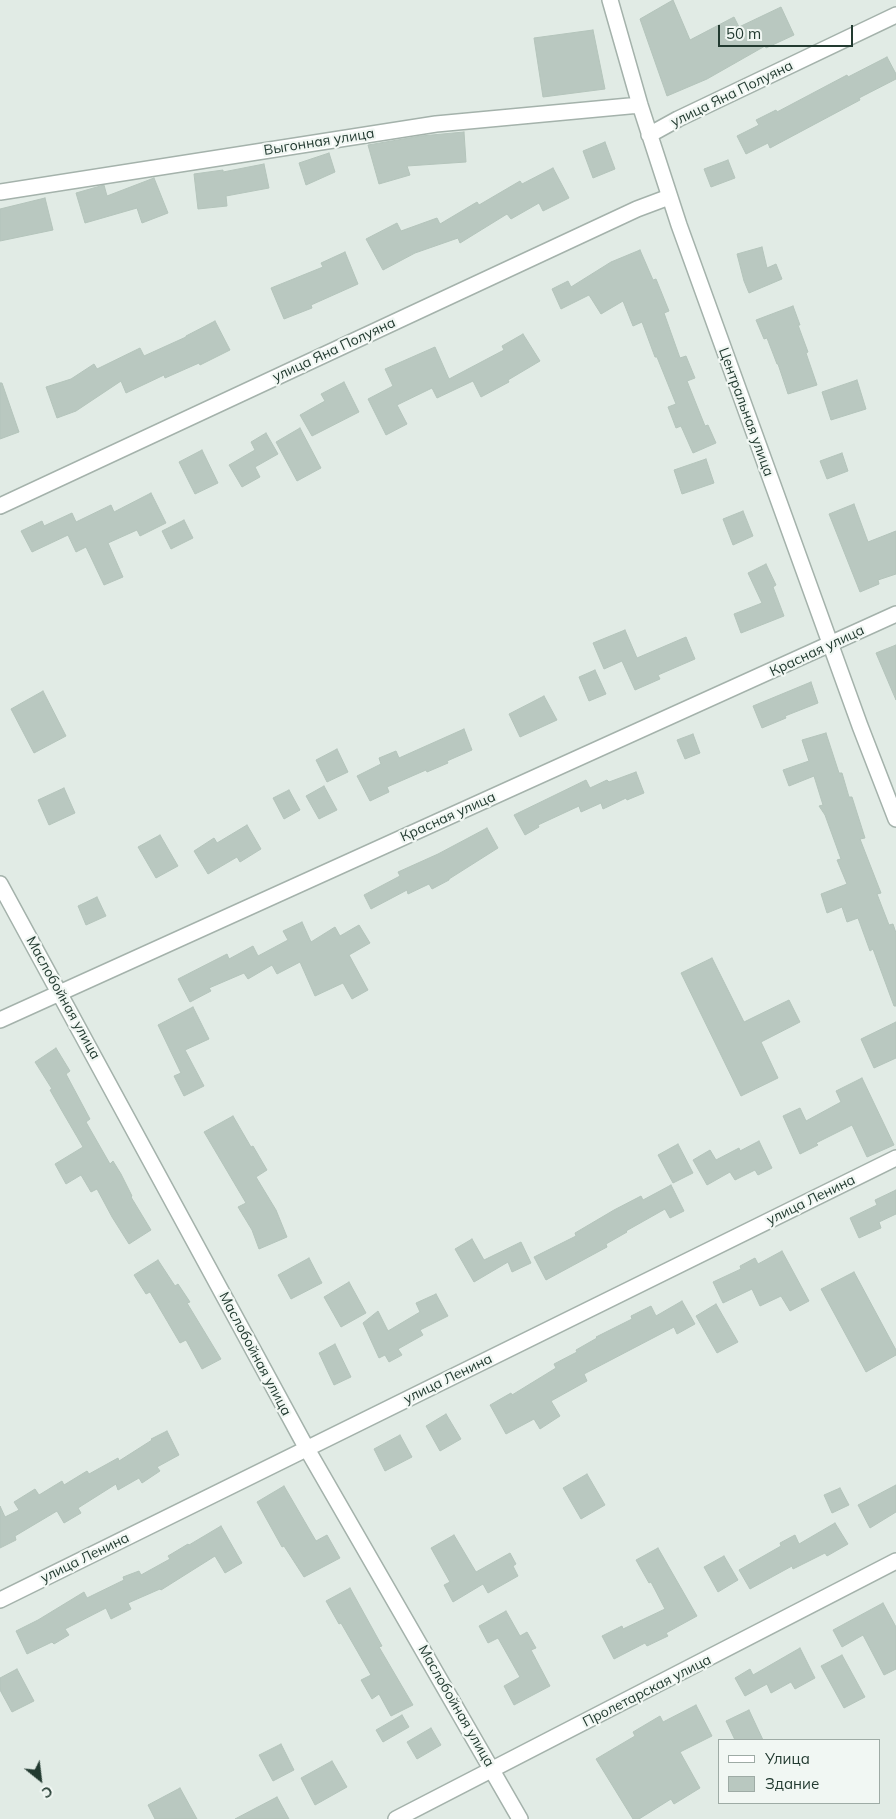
<!DOCTYPE html>
<meta charset="utf-8">
<style>
body{margin:0}
#map{position:relative;width:896px;height:1819px;overflow:hidden;background:#e1ebe5;font-family:Mulish,sans-serif}
canvas{display:block}
.legend{position:absolute;left:718px;top:1739px;width:162px;height:65px;box-sizing:border-box;background:#f1f7f3;border:1px solid #9eaba5;margin:0;padding:6px 9px;list-style:none;font-size:15px;color:#223a30}
.legend li{display:flex;align-items:center;gap:10px;height:25px}
.legend b{width:25px;border:1px solid #9eaba5}
.north{position:absolute;left:15px;top:1754px;width:50px;height:50px;-webkit-text-stroke:4px #f1f7f3;paint-order:stroke;rotate:151deg;font-size:14px;font-weight:700;line-height:20px;text-align:center;color:#223a30}
.north::after{content:'';display:block;margin:auto;width:18px;height:22px;background:#223a30;clip-path:polygon(50% 0,100% 100%,50% 72%,0 100%)}
.scale{position:absolute;left:718px;top:25px;width:135px;height:22px;box-sizing:border-box;border:2px solid #223a30;border-top:0;padding-left:6px;font-size:15px;line-height:18px;white-space:nowrap;color:#223a30;-webkit-text-stroke:4px #f1f7f3;paint-order:stroke}
</style>
<div id="map">
<canvas width="896" height="1819"></canvas>
<ul class="legend">
<li><b style="height:6px;background:#fff"></b>Улица</li>
<li><b style="height:14px;background:#b9c8c0"></b>Здание</li>
</ul>
<div class="north">С</div>
<div class="scale">50 m</div>
</div>
<script>
const ctx = document.querySelector('canvas').getContext('2d');
ctx.lineJoin = 'round';
function paint(path, color) { ctx.fillStyle = color; ctx.fill(path, 'evenodd'); }
const toPath = rows => new Path2D(rows.map(r => 'M' + r).join(''));
function strokePath(path, color, width, dash) { ctx.strokeStyle = color; ctx.lineWidth = width; ctx.lineCap = dash ? 'butt' : 'round'; ctx.setLineDash(dash || []); ctx.stroke(path); }
function write(font, color, halo, rows, align = 'center') {
  ctx.font = font + ' Mulish,sans-serif'; ctx.lineWidth = 4.5; ctx.setLineDash([]); ctx.textBaseline = 'middle'; ctx.strokeStyle = halo; ctx.fillStyle = color; for (const [text, x, y, turn = 0] of rows) {
    ctx.save(); ctx.translate(x, y); ctx.rotate((+turn || 0) * Math.PI / 180); ctx.textAlign = isNaN(turn) ? turn : align; if (halo) ctx.strokeText(text, 0, 0); ctx.fillText(text, 0, 0); ctx.restore();
  }
}
const building = toPath([
 [673,0,690,40,734,17,739,27,781,7,794,35,766,48,765,46,707,79,667,96,640,19,673,0],
 [593,30,605,89,543,97,534,38,593,30],
 [887,57,896,74,896,79,859,98,860,100,770,148,768,143,746,154,737,136,759,125,756,120,776,110,777,112,847,75,848,77,887,57],
 [464,132,466,162,407,166,410,175,379,184,368,145,421,136,464,132],
 [605,142,615,169,593,178,583,151,605,142],
 [329,153,335,172,306,185,299,163,329,153],
 [728,160,735,178,711,187,704,169,728,160],
 [264,164,269,188,226,196,227,206,198,209,194,174,223,170,223,172,264,164],
 [553,168,569,198,543,211,539,203,511,219,507,214,460,243,458,238,415,253,383,270,366,239,397,223,401,231,437,218,440,224,477,202,479,205,520,181,522,184,553,168],
 [154,178,168,213,142,223,137,208,85,223,76,193,104,185,107,196,154,178],
 [45,198,53,230,0,241,0,209,45,198],
 [762,247,767,268,776,264,782,279,749,293,744,281,737,254,762,247],
 [640,250,653,280,656,279,669,311,664,313,680,358,686,356,695,378,687,381,705,426,708,425,716,443,693,453,681,426,676,428,668,407,676,404,657,357,655,357,642,322,633,326,623,301,601,314,589,295,561,309,552,289,568,281,571,287,611,262,640,250],
 [345,252,358,284,311,305,312,308,284,319,271,288,323,267,321,263,345,252],
 [793,306,800,325,798,325,808,352,806,353,817,385,788,394,778,364,777,364,767,338,764,339,756,320,793,306],
 [215,321,230,350,200,365,199,363,165,378,164,375,126,393,121,381,76,411,57,418,46,387,71,379,94,364,97,369,140,348,144,356,186,337,186,336,215,321],
 [523,334,540,361,508,380,509,382,481,397,473,381,437,398,432,388,397,405,407,424,386,435,368,399,393,386,385,369,435,347,449,379,504,350,502,346,523,334],
 [857,380,866,409,831,420,822,392,857,380],
 [344,382,359,412,312,436,300,415,325,401,321,394,344,382],
 [0,383,2,383,19,432,0,439,0,383],
 [300,428,321,468,297,481,276,442,300,428],
 [266,433,278,454,255,467,260,477,242,487,229,465,255,450,251,442,266,433],
 [202,450,218,483,195,494,179,462,202,450],
 [842,453,848,471,827,479,820,461,842,453],
 [706,459,714,483,682,494,674,470,706,459],
 [151,493,166,523,140,536,137,530,108,543,123,577,104,585,86,547,76,552,68,535,32,552,21,531,42,521,44,526,72,513,76,522,111,505,114,512,151,493],
 [854,504,868,542,896,531,896,574,878,580,879,584,860,592,829,514,854,504],
 [743,511,753,536,733,545,723,519,743,511],
 [184,520,193,538,171,549,162,531,184,520],
 [766,564,776,585,773,587,784,616,741,633,734,614,762,603,748,573,766,564],
 [625,630,637,658,686,637,695,659,658,675,660,679,635,690,622,661,604,669,593,643,625,630],
 [896,645,896,700,876,653,896,645],
 [595,670,606,694,589,701,579,677,595,670],
 [811,682,818,703,785,716,786,718,762,728,753,706,811,682],
 [43,691,66,736,34,753,11,709,43,691],
 [544,696,557,720,520,737,509,714,544,696],
 [464,729,472,750,447,761,448,763,427,772,426,770,387,787,389,792,370,801,357,776,381,764,379,758,396,751,399,758,464,729],
 [826,733,839,773,842,773,849,797,852,797,865,838,860,839,881,893,877,894,889,925,893,924,896,933,896,1006,894,1006,873,949,870,951,858,918,847,922,842,907,827,913,821,894,847,884,837,860,841,859,825,815,819,806,823,805,814,776,789,786,783,770,809,761,802,740,826,733],
 [693,734,700,753,685,759,677,740,693,734],
 [337,749,348,772,327,782,316,760,337,749],
 [636,772,644,793,627,800,626,798,603,809,601,803,581,812,579,806,538,825,539,827,525,835,514,815,586,780,590,788,607,780,609,782,636,772],
 [324,786,337,810,319,819,306,796,324,786],
 [64,788,75,813,49,825,38,800,64,788],
 [289,790,300,810,284,819,273,798,289,790],
 [247,825,261,849,240,862,237,857,208,874,194,851,214,838,217,843,247,825],
 [487,828,498,848,449,879,449,880,432,889,429,884,408,894,407,890,371,909,364,895,400,876,398,872,438,854,487,828],
 [160,835,178,866,156,878,138,847,160,835],
 [97,897,106,916,86,925,78,906,97,897],
 [302,922,311,942,335,927,340,936,359,925,370,943,349,955,368,990,352,999,343,983,315,996,300,962,277,974,272,965,248,979,244,973,209,988,211,991,190,1002,178,979,227,954,229,959,253,946,258,956,288,940,283,931,302,922],
 [712,958,744,1022,789,1000,800,1022,761,1042,778,1078,741,1096,681,973,712,958],
 [193,1007,209,1039,185,1050,204,1086,184,1096,174,1076,181,1073,158,1025,193,1007],
 [896,1022,896,1058,874,1068,861,1039,896,1022],
 [56,1048,70,1071,66,1074,90,1119,86,1122,110,1164,113,1161,121,1174,132,1196,131,1197,151,1230,129,1244,112,1217,97,1189,91,1192,81,1175,66,1184,55,1164,83,1147,62,1111,50,1090,52,1089,35,1062,56,1048],
 [862,1078,894,1145,867,1157,852,1125,816,1143,818,1145,800,1154,783,1116,800,1108,806,1121,841,1102,836,1091,862,1078],
 [233,1116,251,1147,253,1146,267,1170,256,1177,276,1210,287,1237,259,1249,252,1230,238,1207,246,1203,204,1132,233,1116],
 [759,1141,772,1168,758,1175,755,1170,735,1180,730,1172,707,1185,693,1160,710,1150,716,1160,739,1148,740,1151,759,1141],
 [678,1144,693,1173,673,1183,658,1155,678,1144],
 [671,1185,684,1211,670,1218,665,1209,626,1231,627,1232,606,1244,607,1247,546,1280,534,1257,576,1236,575,1233,614,1210,641,1196,643,1200,671,1185],
 [896,1190,896,1214,879,1222,881,1228,859,1238,850,1218,877,1205,875,1200,896,1190],
 [472,1239,484,1260,521,1242,531,1263,512,1272,508,1262,474,1282,455,1249,472,1239],
 [782,1251,809,1301,790,1311,781,1296,760,1306,752,1289,723,1303,713,1282,741,1269,740,1266,755,1258,758,1264,782,1251],
 [309,1258,322,1283,291,1299,278,1275,309,1258],
 [158,1260,175,1286,178,1284,190,1302,187,1303,221,1359,202,1369,186,1340,180,1343,150,1292,146,1294,134,1275,158,1260],
 [854,1272,896,1350,896,1355,866,1372,821,1289,854,1272],
 [349,1282,366,1313,341,1327,324,1297,349,1282],
 [436,1294,448,1316,420,1330,423,1335,398,1349,402,1355,389,1362,385,1355,379,1358,363,1323,378,1311,388,1331,420,1312,416,1303,436,1294],
 [682,1301,695,1324,677,1334,674,1327,584,1374,587,1381,551,1401,560,1416,540,1429,534,1419,506,1434,490,1405,511,1393,512,1395,556,1368,554,1364,577,1352,576,1350,597,1338,596,1337,632,1319,631,1316,651,1306,656,1316,682,1301],
 [716,1304,738,1342,717,1353,696,1316,716,1304],
 [335,1344,351,1377,334,1385,319,1353,335,1344],
 [446,1414,461,1439,440,1451,426,1426,446,1414],
 [167,1431,179,1455,157,1467,160,1471,142,1483,139,1478,118,1490,116,1484,78,1508,81,1513,64,1523,57,1511,15,1536,16,1540,0,1548,0,1506,5,1517,19,1510,14,1502,35,1489,39,1495,62,1481,64,1485,87,1471,89,1474,118,1458,119,1461,152,1440,151,1439,167,1431],
 [400,1435,412,1457,385,1471,374,1449,400,1435],
 [587,1474,605,1505,581,1519,563,1488,587,1474],
 [896,1485,896,1512,870,1528,858,1505,896,1485],
 [284,1486,316,1541,327,1535,340,1558,304,1577,284,1546,282,1547,257,1502,284,1486],
 [840,1488,849,1505,832,1513,824,1495,840,1488],
 [835,1523,848,1544,827,1556,825,1553,793,1569,792,1566,750,1589,739,1570,781,1546,780,1543,795,1535,799,1544,835,1523],
 [221,1526,242,1563,225,1573,215,1556,161,1590,160,1589,128,1603,131,1609,111,1619,106,1608,65,1629,69,1635,54,1644,52,1642,27,1654,16,1631,38,1620,84,1592,87,1598,124,1580,123,1577,139,1571,141,1575,170,1559,168,1556,188,1544,189,1545,221,1526],
 [454,1535,476,1572,510,1553,516,1564,513,1566,518,1576,488,1593,483,1584,453,1602,444,1585,450,1582,431,1548,454,1535],
 [658,1548,697,1616,666,1633,668,1636,647,1646,645,1643,614,1659,602,1636,622,1626,623,1629,665,1609,651,1582,649,1583,636,1560,658,1548],
 [724,1556,738,1580,718,1592,704,1567,724,1556],
 [350,1588,382,1646,379,1647,413,1705,391,1716,379,1694,372,1699,361,1680,371,1675,341,1623,339,1624,326,1601,350,1588],
 [883,1603,896,1627,896,1669,884,1675,863,1635,842,1647,833,1630,883,1603],
 [506,1611,520,1636,527,1632,536,1648,531,1650,550,1686,514,1705,504,1686,520,1677,498,1638,488,1643,479,1626,506,1611],
 [800,1648,815,1678,795,1689,791,1682,771,1693,767,1684,745,1696,735,1678,750,1669,753,1675,800,1648],
 [842,1655,865,1697,844,1708,821,1666,842,1655],
 [17,1669,34,1701,12,1712,0,1690,0,1678,17,1669],
 [696,1705,712,1736,680,1752,700,1788,674,1804,671,1799,639,1819,633,1819,596,1759,635,1736,633,1732,660,1716,663,1722,696,1705],
 [749,1710,763,1740,735,1740,726,1721,749,1710],
 [402,1715,409,1727,383,1742,376,1730,402,1715],
 [431,1728,441,1745,417,1759,407,1742,431,1728],
 [281,1744,294,1770,273,1781,259,1755,281,1744],
 [332,1761,347,1787,315,1805,301,1778,332,1761],
 [180,1788,197,1819,155,1819,148,1805,180,1788],
 [277,1797,289,1819,235,1819,277,1797]
]);
paint(building, '#b9c8c0');
strokePath(building, '#b4c4bb', 1);
const minor = toPath([
 [610,0,640,105,679,225,860,726,896,819],
 [649,135,678,119,896,15],
 [0,192,436,124,640,105],
 [0,506,637,209,669,197],
 [0,884,307,1449,520,1819],
 [0,1020,896,614],
 [0,1600,896,1158],
 [396,1819,896,1561]
]);
strokePath(minor, '#a4b2ab', 18);
strokePath(minor, '#fff', 15);
write('14px', '#223a30', '#f1f7f3', [
 ["улица Яна Полуяна",732,94,-26],
 ["Выгонная улица",319,142,-9],
 ["улица Яна Полуяна",334,350,-25],
 ["Центральная улица",746,412,70],
 ["Красная улица",817,651,-25],
 ["Красная улица",448,817,-24],
 ["Маслобойная улица",63,998,61],
 ["улица Ленина",811,1200,-26],
 ["Маслобойная улица",255,1354,62],
 ["улица Ленина",448,1379,-26],
 ["улица Ленина",85,1558,-26],
 ["Пролетарская улица",647,1691,-27],
 ["Маслобойная улица",456,1706,60]
]);
</script>
